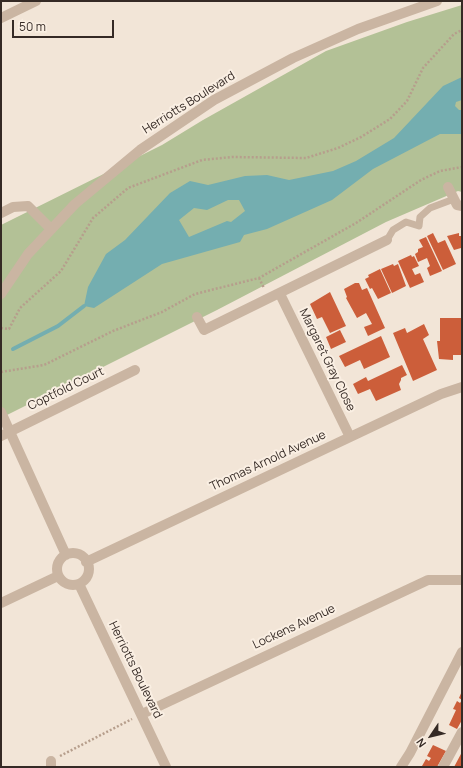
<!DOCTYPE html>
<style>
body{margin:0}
#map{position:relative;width:463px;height:768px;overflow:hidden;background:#f2e5d7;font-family:Manrope,sans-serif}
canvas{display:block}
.frame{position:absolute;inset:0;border:2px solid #352a25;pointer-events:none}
.north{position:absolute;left:411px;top:716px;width:40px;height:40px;-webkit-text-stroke:3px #faefe3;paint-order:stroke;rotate:235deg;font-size:11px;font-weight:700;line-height:16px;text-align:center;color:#352a25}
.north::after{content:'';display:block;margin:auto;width:14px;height:18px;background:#352a25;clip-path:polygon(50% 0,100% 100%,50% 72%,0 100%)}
.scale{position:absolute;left:12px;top:20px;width:102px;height:18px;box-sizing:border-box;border:2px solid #352a25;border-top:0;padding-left:5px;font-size:12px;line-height:14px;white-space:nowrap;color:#352a25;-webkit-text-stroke:3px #faefe3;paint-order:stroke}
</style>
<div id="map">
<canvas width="463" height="768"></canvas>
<div class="frame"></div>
<div class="north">N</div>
<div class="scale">50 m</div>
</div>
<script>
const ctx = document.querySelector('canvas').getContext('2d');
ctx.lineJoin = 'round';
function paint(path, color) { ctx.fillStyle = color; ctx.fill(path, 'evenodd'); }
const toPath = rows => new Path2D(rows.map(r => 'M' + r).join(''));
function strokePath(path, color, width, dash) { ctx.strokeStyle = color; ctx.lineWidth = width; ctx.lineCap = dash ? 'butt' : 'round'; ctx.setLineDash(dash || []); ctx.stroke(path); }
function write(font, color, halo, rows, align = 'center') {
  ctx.font = font + ' Manrope,sans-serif'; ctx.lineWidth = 4; ctx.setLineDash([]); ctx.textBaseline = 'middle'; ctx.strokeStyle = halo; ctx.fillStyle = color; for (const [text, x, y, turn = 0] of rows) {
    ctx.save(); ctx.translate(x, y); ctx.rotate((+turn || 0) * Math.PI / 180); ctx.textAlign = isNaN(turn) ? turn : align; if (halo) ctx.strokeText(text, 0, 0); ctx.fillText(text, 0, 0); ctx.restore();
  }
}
paint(toPath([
 [462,5,462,192,458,191,386,222,217,310,1,418,1,225,162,145,203,120,326,51,407,22]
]), '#b3c196');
paint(toPath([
 [462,77,462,100,456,102,455,106,459,110,462,110,462,134,440,134,373,169,332,200,267,229,244,235,240,242,162,264,94,308,84,306,88,287,106,254,125,240,170,193,190,181,208,185,245,176,267,175,289,180,333,171,356,161,394,138,443,86],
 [228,200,239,200,245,211,231,222,227,221,189,237,179,220,194,208,207,210]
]), '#74aeb0');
strokePath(toPath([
 [13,349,58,326,84,306]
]), '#74aeb0', 4);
paint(toPath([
 [433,233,438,243,445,240,456,264,443,270,427,236],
 [459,233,459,236,462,236,462,252,461,248,454,250,447,236],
 [426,237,442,271,430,276,427,268,430,266,427,258,418,262,415,254,418,252,418,249,423,247,419,240],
 [411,255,412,257,414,256,419,266,412,269,415,275,420,273,424,282,410,288,398,261],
 [393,264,394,266,398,264,406,286,392,293,381,269],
 [380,269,391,293,378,299,372,288,370,289,365,279,369,277,368,275],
 [355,283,359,283,362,290,367,288,385,328,368,336,364,327,372,324,366,313,357,318,346,298,347,297,344,289],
 [330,292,346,326,330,333,322,317,317,319,310,304],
 [440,318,462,318,462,355,453,355,453,360,439,359,437,341,440,341],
 [424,324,429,335,423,339,437,370,413,381,393,333,405,328,407,333],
 [340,330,346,342,331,349,326,337],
 [381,336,390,357,364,369,360,360,345,367,339,356],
 [402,365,407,375,401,378,401,380,399,384,401,390,376,401,370,389,358,394,353,384,366,377,368,381],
 [462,691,462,720,457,729,449,725,456,710,453,709,457,701,460,703,462,700,459,698],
 [433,745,446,751,437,767,422,766,426,759,429,761,431,758,427,756],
 [462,752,462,767,454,767]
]), '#cc5e3a');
strokePath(toPath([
 [259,278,264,288],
 [1,328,9,329,20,308,61,271,93,218,128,188,202,160,232,157,306,158,338,148,361,137,390,119,407,101,423,68,454,34,462,30],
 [1,372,44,365,113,331,162,312,195,294,259,278,356,223,421,180,440,171,462,167],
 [60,756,132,719]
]), '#b69e8c', 2.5, [2, 2]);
strokePath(toPath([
 [387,240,393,230,406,222,419,226,420,217,430,208,454,199]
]), '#cab5a2', 7);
strokePath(toPath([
 [1,18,36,1],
 [448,187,457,205,462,206],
 [1,213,13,207,28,206,51,229],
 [1,294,28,254,75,204,140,150,214,100,293,58,358,29,437,1],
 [280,294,350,437],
 [197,317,204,330,387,240],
 [1,412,66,555],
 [1,436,135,370],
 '57 569a16 16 0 1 1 32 0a16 16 0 1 1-32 0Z',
 [86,562,441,394,462,387],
 [79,584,166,767],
 [1,603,58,576],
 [142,714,428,580,462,580],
 [51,761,51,767],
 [401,767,410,753,462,652],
 [443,767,462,732]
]), '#cab5a2', 10);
write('12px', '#352a25', '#faefe3', [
 ["Herriotts Boulevard",189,103,-32],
 ["Margaret Gray Close",327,360,64],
 ["Coptfold Court",66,389,-26],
 ["Thomas Arnold Avenue",268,461,-25],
 ["Lockens Avenue",294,627,-25],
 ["Herriotts Boulevard",135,670,64]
]);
</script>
